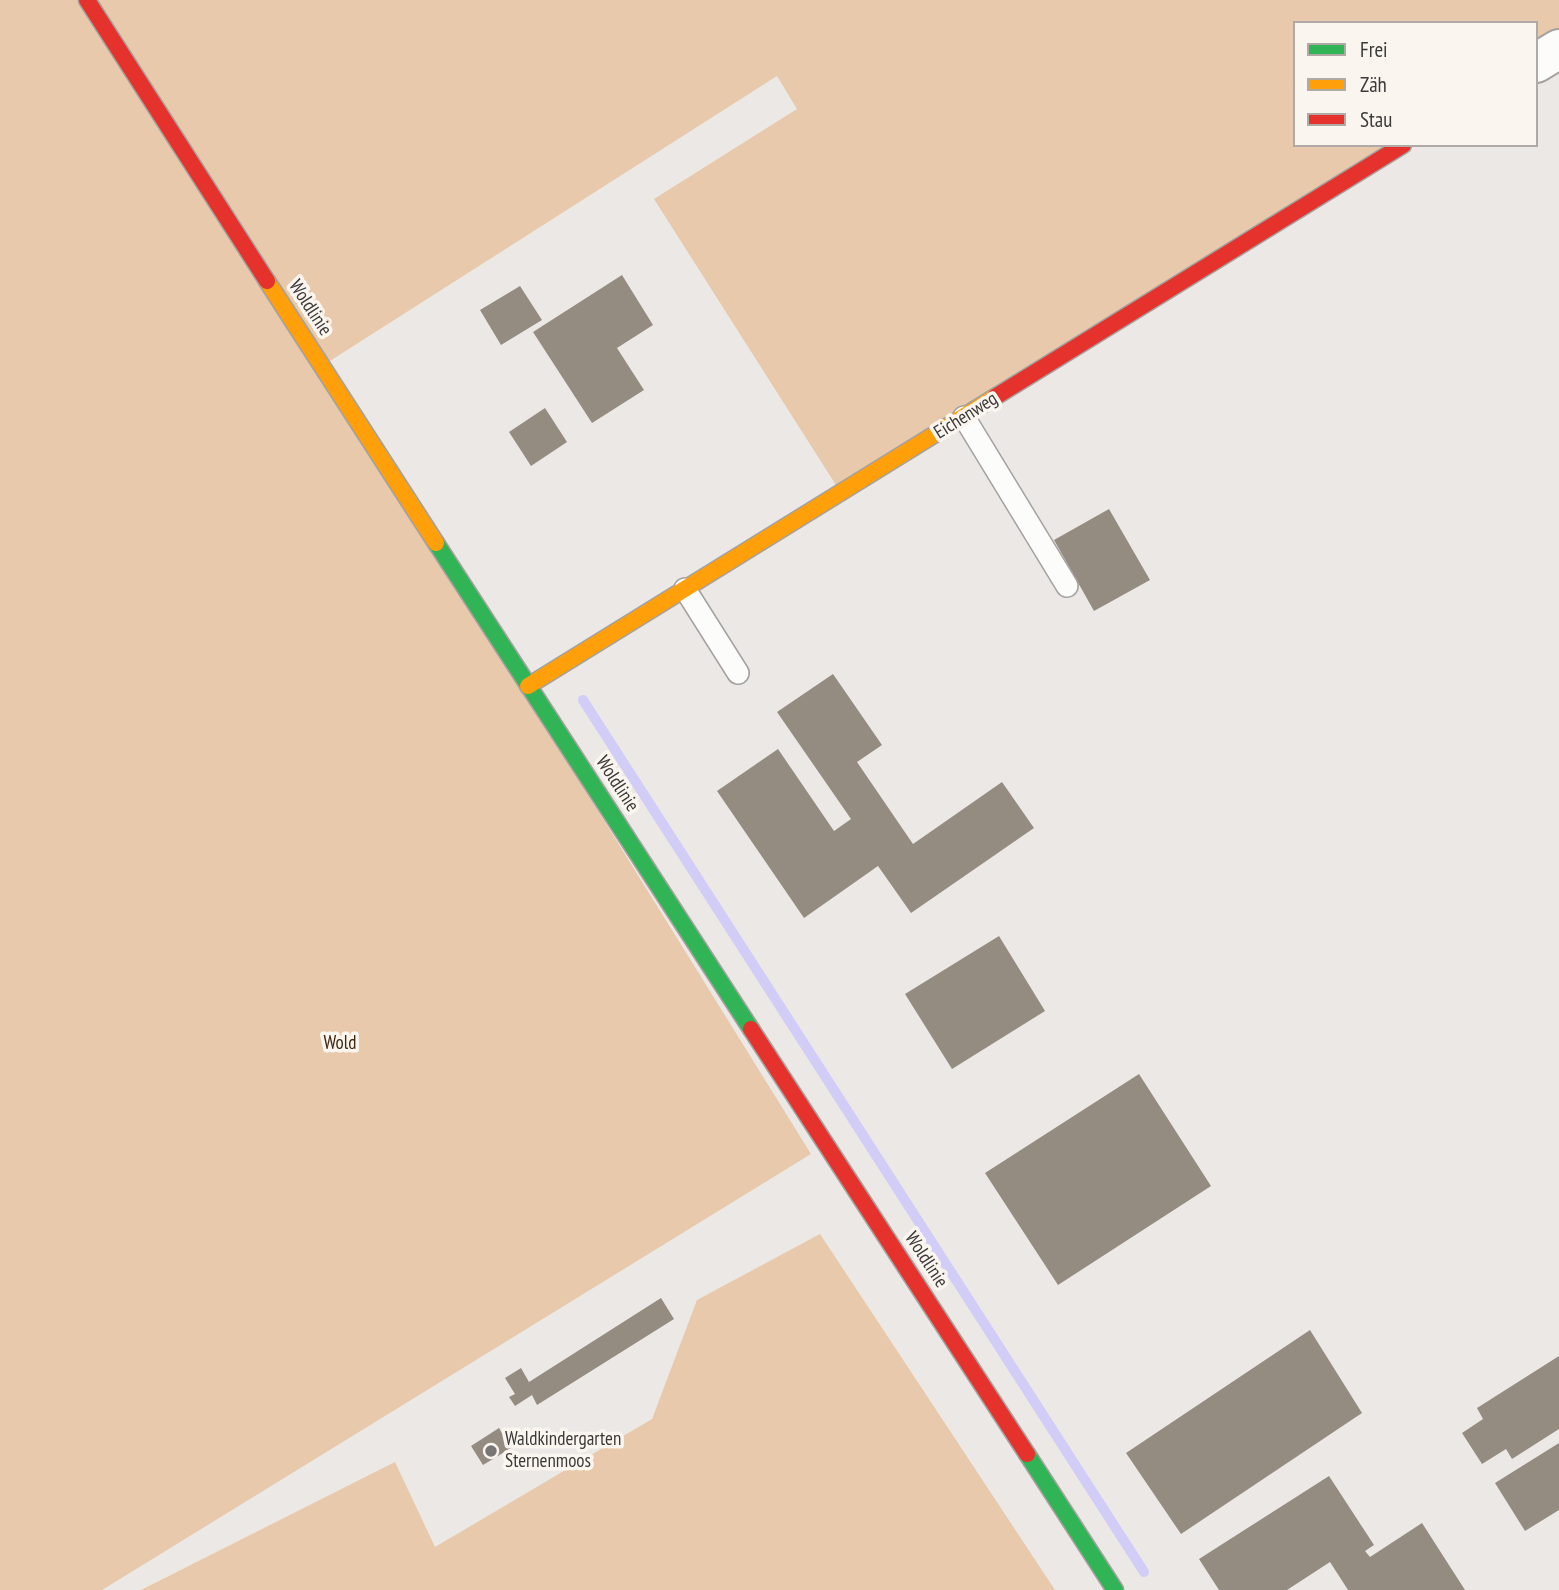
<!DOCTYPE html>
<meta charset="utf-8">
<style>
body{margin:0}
#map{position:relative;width:1559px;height:1590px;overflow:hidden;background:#ebe8e6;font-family:"PT Sans Narrow",sans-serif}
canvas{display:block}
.legend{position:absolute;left:1293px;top:21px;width:245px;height:126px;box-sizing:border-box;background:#fbf5f0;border:2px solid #afaaa6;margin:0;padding:9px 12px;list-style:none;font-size:21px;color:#3c3a38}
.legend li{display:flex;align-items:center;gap:14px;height:35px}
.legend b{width:35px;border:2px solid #afaaa6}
</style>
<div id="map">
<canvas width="1559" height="1590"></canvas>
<ul class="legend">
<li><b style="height:9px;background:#30b455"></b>Frei</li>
<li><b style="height:9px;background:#ff9f0a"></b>Zäh</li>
<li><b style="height:9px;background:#e5322d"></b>Stau</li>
</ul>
</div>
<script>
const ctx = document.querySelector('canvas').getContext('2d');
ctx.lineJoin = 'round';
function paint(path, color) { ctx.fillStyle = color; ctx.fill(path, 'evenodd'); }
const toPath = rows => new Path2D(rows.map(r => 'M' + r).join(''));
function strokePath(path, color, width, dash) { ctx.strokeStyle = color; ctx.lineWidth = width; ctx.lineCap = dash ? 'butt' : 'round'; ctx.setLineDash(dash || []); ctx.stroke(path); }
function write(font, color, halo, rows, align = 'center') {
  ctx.font = font + ' "PT Sans Narrow",sans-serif'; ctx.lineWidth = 7; ctx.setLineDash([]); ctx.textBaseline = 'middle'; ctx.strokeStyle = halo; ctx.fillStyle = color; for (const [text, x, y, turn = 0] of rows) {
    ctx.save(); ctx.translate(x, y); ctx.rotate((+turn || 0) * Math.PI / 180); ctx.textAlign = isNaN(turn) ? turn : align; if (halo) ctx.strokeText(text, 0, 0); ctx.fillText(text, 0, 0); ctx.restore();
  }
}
paint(toPath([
 [0,0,1559,0,1559,49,1536,63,1536,23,1295,23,1295,145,1403,145,841,493,654,199,797,109,777,76,322,366,811,1154,102,1590,0,1590],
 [820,1234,1055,1590,141,1590,395,1462,435,1547,652,1419,697,1300]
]), '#e8c9ab');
strokePath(toPath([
 [583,700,1144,1572]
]), '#d1cdf7', 10);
paint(toPath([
 [622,275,653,325,617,348,644,390,592,423,533,332],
 [520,286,542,320,501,345,480,310],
 [545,408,567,442,531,466,509,432],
 [1109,509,1150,580,1094,611,1054,540],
 [833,674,882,745,857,762,913,844,1002,782,1034,828,911,913,878,866,804,918,717,791,778,749,834,831,851,819,777,712],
 [999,936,1045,1011,952,1069,905,994],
 [1139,1074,1211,1186,1058,1285,985,1173],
 [661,1298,674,1319,537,1405,532,1395,515,1406,509,1397,515,1394,505,1378,521,1368,529,1382],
 [1310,1330,1362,1413,1181,1534,1126,1453],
 [1559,1356,1559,1429,1512,1459,1506,1449,1482,1464,1462,1433,1483,1419,1477,1408],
 [499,1428,511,1448,483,1465,471,1446],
 [1559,1443,1559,1510,1525,1531,1495,1483],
 [1329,1476,1374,1545,1365,1551,1370,1557,1422,1523,1465,1590,1348,1590,1330,1562,1287,1590,1219,1590,1199,1559]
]), '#958c81');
const lane = toPath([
 [964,417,1067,586],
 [685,589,738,673]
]);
const street = toPath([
 [1536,63,1559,49]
]);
const fast = toPath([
 [436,543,751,1029],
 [1027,1454,1115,1590]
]);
const slow = toPath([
 [267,281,436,543],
 [528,686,995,397]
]);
const jam = toPath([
 [87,0,267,281],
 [995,397,1403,145],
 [751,1029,1027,1454]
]);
strokePath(lane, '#a4a19f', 24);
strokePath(street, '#a4a19f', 42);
strokePath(fast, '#a4a19f', 19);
strokePath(slow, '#a4a19f', 19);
strokePath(jam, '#a4a19f', 19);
strokePath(lane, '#fcfcfb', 21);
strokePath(street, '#fcfcfb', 38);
strokePath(fast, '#30b455', 16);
strokePath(slow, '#ff9f0a', 16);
strokePath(jam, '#e5322d', 16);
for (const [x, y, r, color] of [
 [491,1451,7,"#797775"]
]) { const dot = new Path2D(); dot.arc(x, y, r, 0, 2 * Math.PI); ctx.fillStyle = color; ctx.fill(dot); strokePath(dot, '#fbf5f0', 2.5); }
write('19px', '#3c3a38', '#fbf5f0', [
 ["Woldlinie",310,308,57],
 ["Eichenweg",966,416,-32],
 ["Woldlinie",617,784,57],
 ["Woldlinie",926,1260,57]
]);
write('19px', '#40270d', '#fbf5f0', [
 ["Wold",340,1044]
]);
write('19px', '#3c3a38', '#fbf5f0', [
 ["Waldkindergarten",505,1440],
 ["Sternenmoos",505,1462]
], 'left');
</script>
